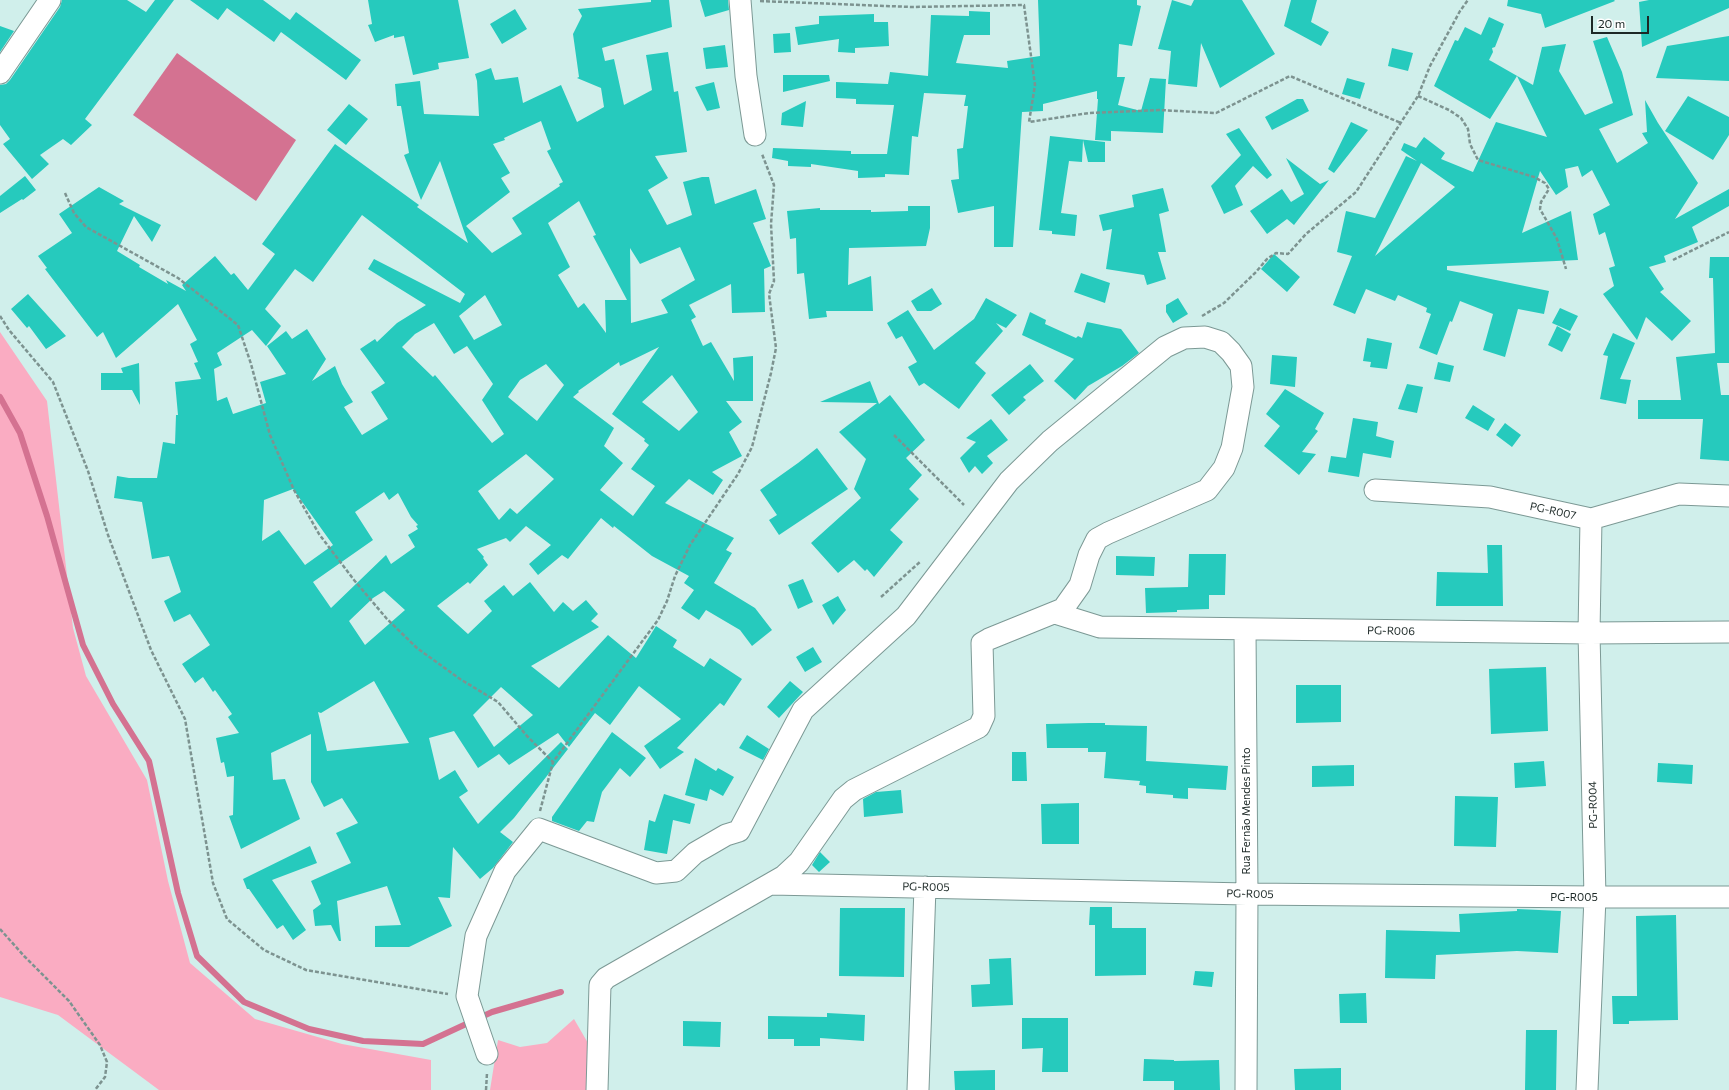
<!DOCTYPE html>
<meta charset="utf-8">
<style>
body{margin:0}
#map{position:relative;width:1729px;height:1090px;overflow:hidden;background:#d0efeb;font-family:Commissioner,sans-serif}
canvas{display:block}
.scale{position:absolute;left:1591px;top:16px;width:58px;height:18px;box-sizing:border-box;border:2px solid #1c2826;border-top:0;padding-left:5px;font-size:12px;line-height:14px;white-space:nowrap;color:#1c2826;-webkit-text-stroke:3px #fff;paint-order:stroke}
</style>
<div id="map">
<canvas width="1729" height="1090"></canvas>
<div class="scale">20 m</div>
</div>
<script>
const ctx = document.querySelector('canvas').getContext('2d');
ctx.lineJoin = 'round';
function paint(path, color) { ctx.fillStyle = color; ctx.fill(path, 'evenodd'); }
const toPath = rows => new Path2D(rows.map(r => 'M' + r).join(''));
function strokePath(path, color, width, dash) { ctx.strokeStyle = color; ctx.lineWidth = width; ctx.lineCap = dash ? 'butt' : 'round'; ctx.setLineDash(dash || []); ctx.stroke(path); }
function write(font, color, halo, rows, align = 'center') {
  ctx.font = font + ' Commissioner,sans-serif'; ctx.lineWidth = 3.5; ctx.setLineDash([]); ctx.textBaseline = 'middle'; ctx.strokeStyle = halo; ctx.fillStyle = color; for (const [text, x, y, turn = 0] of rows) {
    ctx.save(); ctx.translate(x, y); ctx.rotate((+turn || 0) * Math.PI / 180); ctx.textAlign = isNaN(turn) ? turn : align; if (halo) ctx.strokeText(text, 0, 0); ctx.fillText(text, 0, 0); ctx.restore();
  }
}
paint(toPath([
 [0,332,47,401,73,628,86,676,147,780,168,881,190,963,255,1019,342,1044,431,1060,431,1090,159,1090,58,1015,0,997],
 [574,1019,599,1062,597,1090,490,1090,498,1040,520,1047,547,1043]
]), '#faacc2');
paint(toPath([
 [177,53,296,140,256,201,133,115]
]), '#d47291');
strokePath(toPath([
 [0,397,20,433,47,516,83,645,113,704,149,761,178,893,197,956,244,1002,309,1029,363,1041,423,1044,492,1012,561,992]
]), '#d47291', 6);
paint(toPath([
 [62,0,127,0,146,12,155,0,174,0,85,119,92,125,71,145,63,139,40,155,49,164,32,179,3,144,10,139,0,125,0,85,6,84,10,80,60,7],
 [190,0,263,0,290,20,296,12,361,60,346,80,281,32,274,42,227,8,218,20],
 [368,0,458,0,469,58,438,63,439,69,413,75,404,36,394,38,394,35,375,42,368,25,372,24],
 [651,0,669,0,672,27,602,48,605,61,614,59,624,105,652,90,646,55,668,52,674,92,678,91,687,152,655,156,668,178,648,190,667,225,692,215,683,182,702,177,709,177,715,204,756,189,766,219,753,223,771,266,764,269,765,312,732,313,731,284,689,305,696,317,691,320,703,346,711,342,734,381,733,358,753,356,753,401,726,401,742,422,729,432,742,456,712,472,723,480,713,495,689,479,665,503,734,538,726,550,732,553,714,583,755,608,772,630,752,646,740,630,706,610,699,620,681,608,694,590,684,583,689,576,652,556,614,526,613,528,601,518,568,559,562,555,538,575,529,564,551,545,526,526,510,542,506,538,477,549,484,557,483,558,488,565,470,584,468,582,437,606,468,634,492,611,484,601,504,585,513,596,530,582,554,612,563,602,573,611,586,600,598,614,591,621,599,627,531,666,559,688,608,635,636,658,656,626,677,640,673,647,704,667,710,658,742,679,724,706,720,703,677,748,684,752,660,769,644,746,681,719,639,686,610,725,595,713,569,747,558,733,509,765,499,754,478,768,454,731,429,738,439,780,455,770,468,791,459,797,478,824,561,742,568,749,514,818,500,832,513,842,493,868,480,879,453,847,450,898,438,897,452,926,409,947,375,947,375,926,401,925,387,886,337,901,341,941,339,941,331,925,315,926,313,910,321,904,311,881,351,863,336,833,358,823,342,798,324,807,311,782,311,734,271,753,273,780,285,779,300,819,241,849,229,816,233,815,234,776,227,777,224,762,221,763,216,738,239,733,228,717,232,714,215,690,213,692,203,677,195,683,182,664,210,645,190,614,174,622,164,601,181,592,169,556,152,559,142,502,114,498,117,476,129,478,157,478,163,442,175,444,176,415,178,415,175,382,201,379,194,363,198,362,190,344,197,340,178,304,116,358,103,332,97,337,45,269,47,268,38,256,72,233,59,214,99,187,124,201,119,204,161,225,152,242,134,216,117,251,140,265,139,267,168,284,166,280,186,291,182,285,215,256,231,275,234,273,248,290,275,254,262,244,335,144,419,205,417,207,468,243,440,161,421,200,404,155,409,153,401,106,397,106,395,84,420,81,424,114,479,116,477,81,475,74,491,68,495,80,518,77,523,103,561,85,577,122,604,107,601,88,577,78,579,77,573,34,582,16,578,9,651,2],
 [541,121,551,149,547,151,563,182,559,184,560,186,512,218,522,234,492,253,466,226,510,192,501,178,510,173,493,144,505,140,504,138],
 [579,201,596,235,593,236,627,300,605,300,606,333,584,303,578,308,558,275,570,267,548,223],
 [362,215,465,294,460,303,374,259,368,269,426,305,397,323,377,342,375,339,360,349,385,383,371,392,388,419,362,435,344,407,353,402,342,384,335,366,312,381,326,359,307,329,292,339,286,331,267,346,286,374,260,382,266,403,233,414,227,397,217,401,214,369,222,365,217,353,252,330,266,346,281,326,265,309,295,269,313,282],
 [680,247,695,280,661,300,668,313,631,323,630,248,640,264],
 [485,295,502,325,474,340,459,316],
 [434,323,454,354,467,346,493,384,482,400,504,434,492,443,435,375,433,377,402,347,415,334],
 [659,347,612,414,645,439,644,441,649,445,631,469,655,486,633,516,600,490,623,463,604,446,614,428,573,397,579,392,578,391,619,362,620,366],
 [546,364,564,385,537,421,508,397,520,380],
 [672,375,698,412,679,431,642,402],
 [526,454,554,479,517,514,510,508,499,520,478,491],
 [293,489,333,545,305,565,279,530,262,541,264,500],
 [384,492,389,500,398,493,411,517,418,525,416,526,418,529,408,535,415,547,391,564,386,555,331,608,313,582,373,540,355,512],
 [384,591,405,610,365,645,349,621,373,598],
 [374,681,409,743,327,751,318,712,321,713],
 [501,687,533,715,494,747,473,715],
 [700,0,728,0,729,10,705,17],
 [1038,0,1137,0,1137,5,1141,6,1132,46,1119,44,1117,77,1125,77,1118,105,1141,111,1150,78,1166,79,1163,133,1111,131,1111,141,1095,140,1098,99,1097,99,1097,91,1043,104,1043,111,1022,112,1013,247,994,247,994,206,958,213,951,180,959,179,957,149,963,148,968,106,964,106,966,95,924,93,918,137,912,136,909,175,885,174,885,177,858,178,858,171,811,164,811,167,788,166,788,161,772,158,773,148,851,151,851,154,887,154,894,105,856,104,856,99,836,98,836,82,888,84,890,72,928,76,931,15,969,16,969,11,990,12,990,35,964,35,956,63,1008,68,1007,61,1040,56],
 [1172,0,1191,6,1194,0,1242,0,1275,54,1220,88,1201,43,1197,87,1168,84,1171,51,1158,49],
 [1291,0,1317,0,1311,22,1329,32,1321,46,1284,26],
 [1508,0,1614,0,1615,1,1545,28,1541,14,1507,6],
 [1649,0,1729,0,1729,8,1642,47,1639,2],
 [515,9,527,29,502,44,490,24],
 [874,14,874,22,888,22,889,46,855,48,855,53,838,52,839,39,798,45,795,27,819,24,819,16],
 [1489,17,1504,24,1495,47,1492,48,1493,52,1489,60,1491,61,1533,85,1542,47,1566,44,1559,71,1585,115,1613,103,1593,41,1607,37,1622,72,1633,115,1599,129,1617,163,1648,143,1642,133,1647,132,1645,100,1658,123,1698,183,1675,219,1729,189,1729,206,1692,227,1698,242,1664,256,1666,262,1649,267,1664,289,1660,292,1691,321,1672,341,1646,317,1637,340,1603,294,1614,286,1609,268,1615,266,1605,232,1599,235,1593,214,1610,205,1592,170,1582,177,1578,166,1565,169,1568,187,1556,195,1540,171,1522,233,1571,211,1578,260,1447,266,1447,270,1549,291,1544,314,1518,309,1505,357,1483,350,1493,314,1460,301,1452,322,1450,321,1437,355,1419,348,1431,314,1426,312,1427,308,1398,295,1395,301,1366,289,1355,314,1333,305,1352,256,1337,252,1346,211,1375,218,1406,156,1417,161,1401,150,1404,143,1416,148,1424,137,1445,153,1441,159,1473,172,1496,122,1547,137,1517,76,1490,119,1434,86,1455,40,1458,41,1465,27,1481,35],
 [1421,163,1455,187,1375,256],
 [0,26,14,31,0,52],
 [790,33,791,52,774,53,773,34],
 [1729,36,1729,81,1656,78,1667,46],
 [725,45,728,67,706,69,703,48],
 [1392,48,1413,53,1408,71,1388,66],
 [783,75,829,75,830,81,783,92],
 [1347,78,1365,83,1360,99,1342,94],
 [714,82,720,108,707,111,695,87],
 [1688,96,1729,117,1729,135,1713,160,1665,131],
 [1297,99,1303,99,1309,111,1272,130,1265,117],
 [806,101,803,127,781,125,782,113],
 [349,104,368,119,346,145,327,130],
 [1351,122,1368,130,1334,173,1328,169],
 [1239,128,1272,175,1267,179,1253,166,1235,186,1243,205,1224,214,1211,186,1241,155,1226,134],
 [1050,136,1105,142,1105,162,1088,162,1083,140,1082,162,1069,161,1061,213,1077,215,1075,236,1052,234,1052,231,1039,230],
 [1286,158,1320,184,1329,180,1294,225,1287,219,1267,234,1250,211,1282,189,1291,202,1304,194],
 [25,176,36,190,23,200,22,199,0,213,0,196],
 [1163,188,1169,211,1159,214,1166,252,1158,252,1166,279,1147,285,1144,275,1106,269,1112,229,1103,231,1099,215,1134,207,1132,195],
 [908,206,930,206,930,228,926,246,849,248,848,285,871,276,873,311,826,311,827,317,809,319,804,273,797,274,796,238,790,239,787,211,820,208,820,210,871,210,871,212,908,211],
 [1274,254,1300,277,1287,292,1261,269],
 [1710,257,1729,257,1729,363,1717,363,1721,395,1729,395,1729,461,1700,459,1703,419,1638,419,1638,400,1681,400,1676,357,1715,353,1713,278,1709,278],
 [1081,273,1110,283,1105,303,1074,292],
 [932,288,942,304,931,311,917,311,911,301],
 [28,294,66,336,46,349,29,326,27,328,11,309],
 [986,298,1017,315,1006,328,996,323,1003,331,975,363,986,373,959,409,924,383,919,386,908,367,917,362,902,336,896,339,887,323,908,310,934,350,974,319],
 [1178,298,1188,314,1173,323,1166,312,1166,305],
 [1560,308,1578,316,1570,331,1552,323],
 [1030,312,1046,320,1045,324,1076,338,1078,336,1082,338,1087,322,1121,329,1139,353,1122,366,1088,386,1075,400,1054,381,1074,359,1022,335],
 [1557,326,1571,334,1562,352,1548,345],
 [1613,333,1635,343,1620,379,1631,380,1626,404,1600,399,1608,356,1603,355],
 [1367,338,1392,343,1387,369,1370,367,1371,362,1363,361],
 [1272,355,1297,357,1295,387,1270,384],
 [1438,362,1454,366,1450,382,1434,379],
 [139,363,140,405,132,390,101,390,101,373,123,373,121,368],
 [1030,364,1044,381,1023,397,1026,400,1009,415,991,395],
 [870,381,879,404,890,395,925,440,906,458,922,475,909,489,919,499,890,530,903,542,874,577,867,569,865,571,854,560,838,573,811,543,861,498,854,489,866,459,839,432,877,403,820,402],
 [1407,384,1423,387,1417,413,1398,409],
 [1285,389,1324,413,1315,429,1318,431,1302,452,1316,454,1299,475,1264,446,1280,426,1266,414],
 [1473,405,1495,419,1488,431,1465,418],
 [1353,418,1378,422,1376,436,1394,441,1391,458,1363,453,1359,477,1328,472,1331,456,1346,458],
 [991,419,1008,440,987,456,993,463,982,474,975,466,969,473,960,458,976,442,966,438],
 [1505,423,1521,435,1512,447,1496,435],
 [817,448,848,489,779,535,769,520,777,515,760,490,798,463],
 [1487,545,1502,545,1503,606,1436,606,1437,572,1488,573],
 [1189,554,1226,554,1225,595,1209,595,1209,609,1177,610,1177,612,1146,613,1145,588,1188,587],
 [1116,556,1155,557,1154,576,1116,575],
 [803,579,813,602,798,609,788,585],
 [838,596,846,610,833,625,822,605],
 [813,647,822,662,805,672,796,657],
 [1546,667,1548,731,1491,734,1489,669],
 [790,681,803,692,779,718,767,707],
 [1296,685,1341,685,1341,722,1296,723],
 [1089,723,1105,723,1105,725,1147,726,1146,761,1228,766,1226,790,1188,788,1188,799,1173,798,1173,795,1146,793,1146,786,1139,785,1140,781,1104,778,1106,752,1088,752,1088,748,1047,748,1046,724],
 [612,732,646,758,630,777,620,768,602,792,594,822,587,821,579,831,552,821,552,817],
 [747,735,769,749,763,760,739,748],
 [1012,752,1026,752,1027,781,1012,781],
 [695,758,716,771,718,768,734,777,723,796,710,789,707,801,685,795],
 [1544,761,1546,786,1515,788,1514,763],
 [1658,763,1693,765,1692,784,1657,782],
 [1354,765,1354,786,1312,787,1312,766],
 [901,790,903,813,864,817,863,799,876,792],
 [664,794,695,804,690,824,673,820,667,854,644,850,649,820,655,822],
 [1455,796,1498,797,1496,847,1454,846],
 [1079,803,1079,844,1042,844,1041,804],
 [310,846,317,863,272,880,306,930,293,940,283,925,277,929,249,889,247,889,243,879],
 [820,852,830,862,819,872,812,865],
 [1090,907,1112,907,1112,928,1146,928,1146,975,1095,976,1095,925,1089,925],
 [840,908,905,908,904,977,839,976],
 [1517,909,1561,911,1558,953,1517,951,1436,955,1435,979,1385,978,1386,930,1460,932,1459,914,1517,911],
 [1676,915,1678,1020,1629,1021,1629,1024,1613,1024,1612,996,1637,996,1636,916],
 [1011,958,1013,1005,972,1007,971,985,990,984,989,959],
 [1195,971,1214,972,1212,987,1193,985],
 [1366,993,1367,1023,1340,1023,1339,994],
 [827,1013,865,1015,864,1041,820,1038,820,1046,794,1046,794,1039,768,1039,768,1016,827,1017],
 [1022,1018,1068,1018,1068,1072,1042,1072,1043,1048,1022,1049],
 [683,1021,721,1022,720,1047,683,1046],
 [1526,1030,1557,1030,1556,1090,1525,1090],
 [1144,1059,1174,1060,1174,1061,1219,1060,1220,1090,1174,1090,1174,1081,1143,1081],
 [1341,1068,1341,1090,1295,1090,1294,1069],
 [995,1070,995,1090,955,1090,954,1071]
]), '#26cabd');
const minor = toPath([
 [740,0,746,76,755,135],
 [0,73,50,0],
 [1375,490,1490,497,1591,519,1679,494,1729,496],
 [1055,613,1100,627,1589,633,1729,632],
 [1245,629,1247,894,1246,1090],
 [771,884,1247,894,1595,897,1729,897],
 [487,1054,467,996,476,936,505,871,539,829,656,873,676,871,695,853,726,835,739,831,803,710,906,616,1009,481,1050,441,1165,347,1184,338,1205,337,1221,342,1231,352,1241,366,1243,387,1232,448,1224,468,1207,490,1108,533,1097,539,1089,555,1080,585,1063,609,989,639,982,643,984,716,979,727,854,790,843,799,799,862,784,876,606,978,600,985,597,1090],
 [918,1090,925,887],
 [1587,1090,1595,897,1589,633,1591,519]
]);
strokePath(minor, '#7c9995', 23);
strokePath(toPath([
 [760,1,912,7,1024,5,1035,85,1029,122,1089,113,1159,110,1216,113,1290,76,1401,123],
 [1418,96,1449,110,1461,118,1468,129,1470,144,1478,160,1534,177,1545,183,1549,189,1541,202,1540,209,1557,239,1566,269],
 [65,193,74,213,86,227,178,278,238,325,251,364,270,435,294,490,319,534,354,580,387,619,417,648,460,679,498,702,527,736,553,762],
 [1673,260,1729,232],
 [0,316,9,330,53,382,88,471,108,535,151,650,185,719,213,883,227,919,264,950,306,970,448,994],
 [1202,316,1224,303,1256,272,1267,259,1276,253,1288,254,1306,234,1356,192,1418,96,1430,66,1460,11,1468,0],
 [894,435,964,505],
 [881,597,921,561],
 [540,811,553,762,658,620,667,601,675,576,690,545,738,474,752,447,771,373,776,348,769,294,774,281,771,224,774,185,762,154],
 [0,929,24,956,69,1001,100,1045,107,1062,105,1077,95,1090],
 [486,1090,487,1073]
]), '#7d9390', 2.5, [4, 2]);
strokePath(minor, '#fff', 21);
write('11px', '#1c2826', '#fff', [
 ["PG-R007",1553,511,12],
 ["PG-R006",1391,631,1],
 ["PG-R004",1593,805,-91],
 ["Rua Fernão Mendes Pinto",1246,811,-90],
 ["PG-R005",926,887,1],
 ["PG-R005",1250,894,1],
 ["PG-R005",1574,897]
]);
</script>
